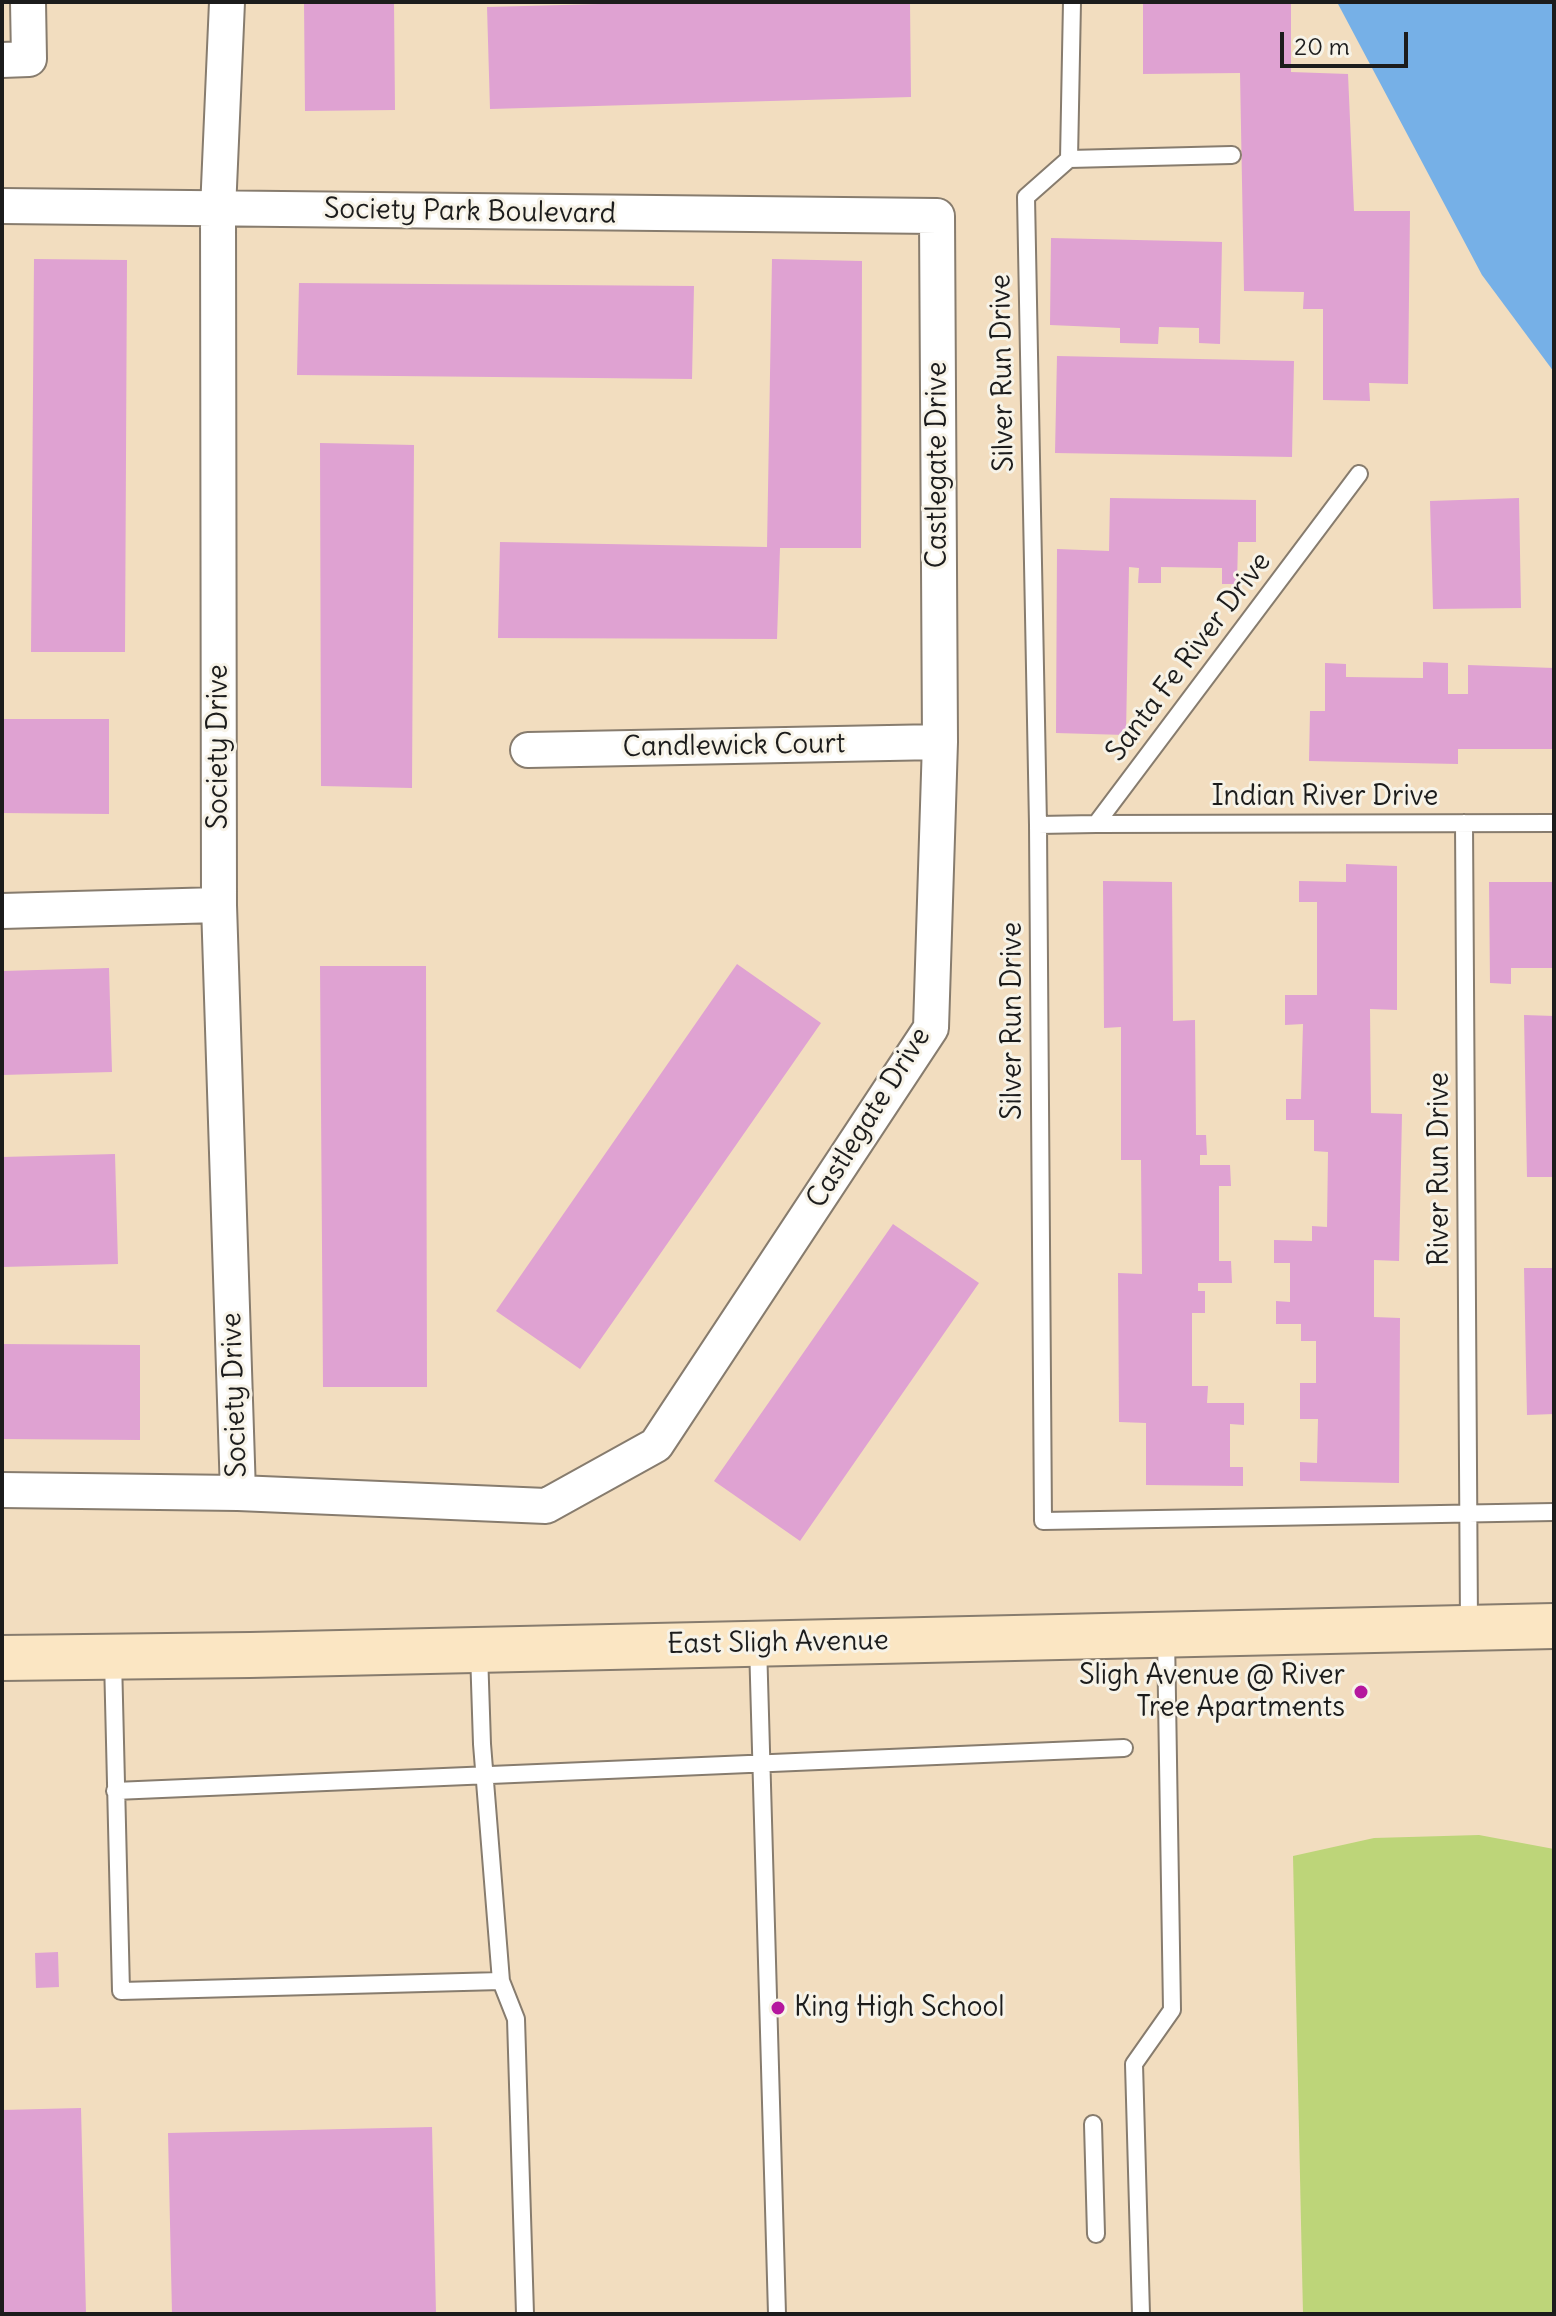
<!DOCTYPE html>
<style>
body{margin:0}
#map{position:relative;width:1556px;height:2316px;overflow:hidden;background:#f2ddbf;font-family:Delius,sans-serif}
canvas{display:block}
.frame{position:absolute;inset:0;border:4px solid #1c1c1c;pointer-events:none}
.scale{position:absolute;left:1280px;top:32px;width:128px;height:36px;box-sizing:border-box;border:4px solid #1c1c1c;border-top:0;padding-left:10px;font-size:24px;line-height:28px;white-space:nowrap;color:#1c1c1c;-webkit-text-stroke:6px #f7f3e8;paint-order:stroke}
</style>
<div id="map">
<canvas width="1556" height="2316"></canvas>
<div class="frame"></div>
<div class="scale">20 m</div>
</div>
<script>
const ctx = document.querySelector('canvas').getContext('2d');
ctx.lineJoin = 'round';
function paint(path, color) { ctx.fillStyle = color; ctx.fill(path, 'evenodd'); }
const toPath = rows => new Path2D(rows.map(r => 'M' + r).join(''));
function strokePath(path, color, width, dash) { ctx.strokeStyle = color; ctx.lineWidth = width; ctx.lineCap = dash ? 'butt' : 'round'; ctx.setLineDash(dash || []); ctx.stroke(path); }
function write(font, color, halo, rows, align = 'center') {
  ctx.font = font + ' Delius,sans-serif'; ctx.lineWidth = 6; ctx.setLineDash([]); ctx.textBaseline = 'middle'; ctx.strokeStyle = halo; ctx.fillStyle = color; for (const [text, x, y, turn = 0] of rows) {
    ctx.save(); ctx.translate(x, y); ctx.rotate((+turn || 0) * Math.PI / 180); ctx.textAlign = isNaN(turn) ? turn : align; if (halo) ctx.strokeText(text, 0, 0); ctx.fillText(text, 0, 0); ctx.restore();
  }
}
paint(toPath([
 [1479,1835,1554,1849,1554,2314,1303,2314,1293,1856,1374,1838]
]), '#bdd579');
paint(toPath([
 [1337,2,1554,2,1554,372,1482,275]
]), '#76b0e7');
paint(toPath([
 [304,2,394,2,395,110,305,111],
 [676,2,910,2,911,97,490,109,487,7],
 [1143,2,1291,2,1291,72,1348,74,1354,211,1410,211,1408,384,1369,383,1370,401,1323,400,1323,309,1303,309,1304,292,1244,291,1240,73,1143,74],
 [1051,238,1222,242,1220,344,1199,343,1199,328,1159,327,1158,344,1120,343,1120,328,1050,325],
 [34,259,127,260,125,652,31,652],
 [772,259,862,261,861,548,780,548,777,639,498,638,500,542,767,547],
 [299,283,694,286,692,379,297,375],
 [1057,356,1294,361,1292,457,1055,453],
 [320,443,414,445,412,788,321,786],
 [1110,498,1256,500,1256,542,1238,542,1237,584,1222,584,1222,568,1161,567,1161,583,1138,583,1139,568,1129,567,1126,735,1056,733,1057,549,1109,551],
 [1519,498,1521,608,1433,609,1430,501],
 [1423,662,1448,663,1448,694,1468,694,1468,665,1554,668,1554,749,1458,749,1458,764,1309,761,1310,711,1325,711,1325,663,1346,664,1346,677,1423,678],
 [2,719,109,719,109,814,2,813],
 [1346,864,1397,866,1397,1010,1370,1009,1371,1113,1402,1114,1399,1261,1374,1260,1374,1317,1400,1318,1399,1483,1300,1481,1300,1462,1317,1463,1318,1419,1300,1419,1300,1383,1316,1383,1316,1341,1301,1341,1301,1324,1276,1324,1276,1301,1290,1302,1290,1263,1274,1263,1274,1240,1312,1241,1312,1226,1327,1227,1328,1152,1314,1151,1314,1120,1286,1120,1286,1099,1301,1099,1303,1024,1285,1025,1285,995,1317,995,1317,902,1299,902,1299,881,1346,882],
 [1103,881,1172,882,1173,1021,1195,1020,1196,1135,1206,1135,1207,1155,1200,1155,1200,1165,1230,1165,1231,1186,1219,1186,1219,1261,1231,1261,1232,1283,1198,1283,1198,1291,1205,1291,1205,1313,1192,1313,1192,1386,1208,1386,1207,1403,1244,1403,1244,1425,1230,1424,1230,1467,1243,1467,1243,1486,1146,1485,1146,1423,1119,1422,1118,1273,1142,1274,1141,1160,1121,1160,1121,1027,1104,1028],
 [1489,882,1554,882,1554,968,1511,968,1511,984,1490,983],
 [737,964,821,1023,580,1369,496,1311],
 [320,966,426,966,427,1387,323,1387],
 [109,968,112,1072,2,1075,2,971],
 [1524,1015,1554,1016,1554,1177,1527,1177],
 [115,1154,118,1264,2,1267,2,1157],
 [893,1224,979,1283,800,1541,714,1481],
 [1524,1268,1554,1268,1554,1414,1527,1415],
 [2,1344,140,1345,140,1440,2,1439],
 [58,1952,59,1987,36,1988,35,1953],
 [81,2108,86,2314,2,2314,2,2110],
 [432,2127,436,2314,172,2314,168,2133]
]), '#dfa2d2');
const lane = toPath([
 [1072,2,1069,159,1026,197,1038,825,1043,1521,1554,1512],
 [1069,159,1232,155],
 [1464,823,1469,1626],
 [1096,824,1554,823],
 [1038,825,1096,824,1359,474],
 [758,1644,777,2314],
 [479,1652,482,1744,501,1981,516,2019,525,2314],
 [113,1659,121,1991,501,1981],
 [115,1791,1124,1748],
 [1093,2124,1096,2234],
 [1141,2314,1134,2064,1172,2010,1166,1636]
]);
const street = toPath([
 [227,2,218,210,219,905,238,1493],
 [2,60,29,59,28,2],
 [2,206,937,216,940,742,931,1028,656,1445,546,1506,238,1493,2,1490],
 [528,750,940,742],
 [2,911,219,905]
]);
const secondary = toPath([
 [2,1658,250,1655,1554,1626]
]);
strokePath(lane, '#877c6e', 20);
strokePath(street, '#877c6e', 38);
strokePath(secondary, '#877c6e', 48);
strokePath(lane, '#fff', 16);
strokePath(street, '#fff', 34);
strokePath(secondary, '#fbe6c3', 44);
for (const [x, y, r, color] of [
 [1361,1692,8,"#b5179e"],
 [778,2008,8,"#b5179e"]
]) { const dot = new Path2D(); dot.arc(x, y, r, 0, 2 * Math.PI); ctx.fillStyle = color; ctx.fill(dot); strokePath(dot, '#f7f3e8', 3); }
write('28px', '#1c1c1c', '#f7f3e8', [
 ["Society Park Boulevard",470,212,1],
 ["Silver Run Drive",1003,373,-91],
 ["Castlegate Drive",938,465,-90],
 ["Santa Fe River Drive",1189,657,-53],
 ["Candlewick Court",734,746,-1],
 ["Society Drive",219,747,-90],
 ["Indian River Drive",1325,797],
 ["Silver Run Drive",1013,1021,-90],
 ["Castlegate Drive",869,1118,-58],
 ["River Run Drive",1440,1169,-90],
 ["Society Drive",235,1395,-92],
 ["East Sligh Avenue",778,1643,-1]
]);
write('28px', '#1c1c1c', '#f7f3e8', [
 ["Sligh Avenue @ River",1345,1676],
 ["Tree Apartments",1345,1708],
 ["King High School",794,2008,"left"]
], 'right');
</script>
